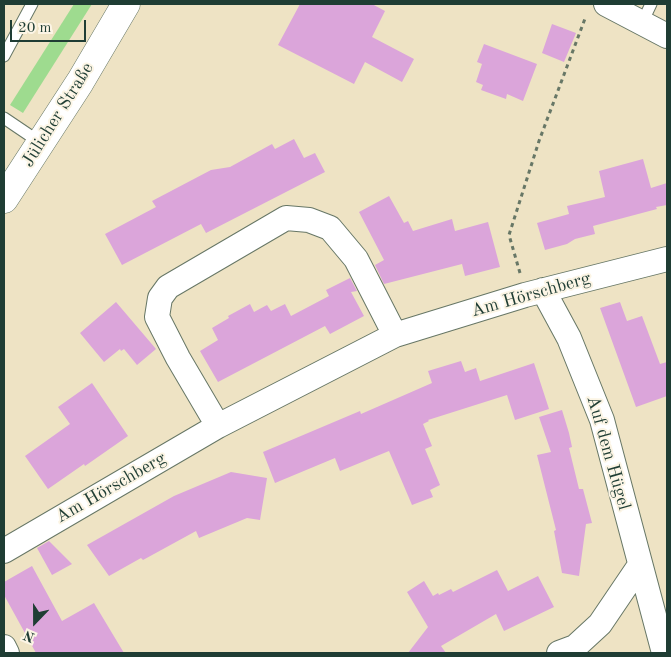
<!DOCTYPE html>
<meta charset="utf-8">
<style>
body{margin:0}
#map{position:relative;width:671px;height:657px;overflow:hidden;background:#eee3c4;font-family:"Old Standard TT",serif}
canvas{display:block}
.frame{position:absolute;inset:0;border:5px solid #1f3d34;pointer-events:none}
.north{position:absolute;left:10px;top:597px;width:50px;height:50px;-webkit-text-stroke:4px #fcf5e5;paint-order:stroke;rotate:202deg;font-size:14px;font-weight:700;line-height:20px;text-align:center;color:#1f3d34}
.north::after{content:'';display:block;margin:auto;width:18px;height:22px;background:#1f3d34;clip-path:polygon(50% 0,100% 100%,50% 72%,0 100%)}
.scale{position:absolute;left:10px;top:20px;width:76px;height:22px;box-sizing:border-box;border:2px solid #1f3d34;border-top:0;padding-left:6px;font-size:15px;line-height:18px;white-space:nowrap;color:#1f3d34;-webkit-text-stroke:4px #fcf5e5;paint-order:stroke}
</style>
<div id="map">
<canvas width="671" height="657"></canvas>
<div class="frame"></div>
<div class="north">N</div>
<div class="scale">20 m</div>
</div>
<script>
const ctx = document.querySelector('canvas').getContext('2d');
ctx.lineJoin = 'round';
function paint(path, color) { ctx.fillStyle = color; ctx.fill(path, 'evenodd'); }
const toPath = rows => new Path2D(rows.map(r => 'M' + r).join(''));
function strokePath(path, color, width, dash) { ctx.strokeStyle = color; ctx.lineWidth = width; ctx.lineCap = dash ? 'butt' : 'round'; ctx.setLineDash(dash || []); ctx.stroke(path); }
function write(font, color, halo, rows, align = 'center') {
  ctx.font = font + ' "Old Standard TT",serif'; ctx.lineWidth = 4; ctx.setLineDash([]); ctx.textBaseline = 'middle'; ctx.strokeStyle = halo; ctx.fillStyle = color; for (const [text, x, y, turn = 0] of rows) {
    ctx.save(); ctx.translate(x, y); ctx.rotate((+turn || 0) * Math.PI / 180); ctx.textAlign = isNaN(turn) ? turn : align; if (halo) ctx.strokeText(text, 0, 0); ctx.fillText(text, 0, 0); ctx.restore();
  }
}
paint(toPath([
 [74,4,92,4,23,113,10,105]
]), '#9edb8f');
paint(toPath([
 [300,4,372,4,385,11,372,37,414,59,402,82,365,62,354,84,278,45],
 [552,24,576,33,564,62,542,53],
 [484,44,537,64,523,101,507,94,506,99,481,90,483,85,476,82,482,64,477,62],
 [294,139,304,158,315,153,325,172,206,233,201,224,122,265,105,234,156,207,152,201,211,170,230,167,272,144,275,149],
 [643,159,651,188,667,183,667,205,656,207,657,209,593,226,595,234,575,239,567,244,545,250,537,223,569,214,567,206,605,197,599,171],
 [389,196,404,223,408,221,413,231,452,219,455,231,488,222,500,267,465,276,462,264,384,284,375,265,384,260,359,212],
 [350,278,357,291,351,292,364,316,330,334,325,326,218,382,200,351,218,340,212,328,229,318,228,316,250,304,254,312,267,305,271,311,285,304,291,316,329,296,326,290],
 [116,302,156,349,137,365,124,349,121,351,120,349,104,362,80,333],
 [620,302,627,321,642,316,660,364,667,362,667,396,636,407,600,308],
 [461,361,465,372,476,368,480,381,534,363,549,409,515,420,507,395,428,420,429,421,423,424,432,446,425,449,440,485,430,490,433,497,412,505,389,451,340,471,335,458,275,483,263,452,360,411,361,414,432,383,428,371],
 [92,383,128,436,85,466,84,464,48,489,25,456,70,424,58,407],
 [562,410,569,433,572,447,569,448,579,489,583,489,592,523,586,524,579,576,562,573,554,531,556,530,537,455,551,452,539,417],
 [231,472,267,478,260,520,247,518,199,538,196,531,143,560,141,558,109,576,87,545,174,496],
 [49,541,72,564,52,575,37,548],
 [32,566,62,621,94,603,124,653,36,653,4,595,4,582],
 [497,570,508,591,538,576,554,607,504,631,496,614,441,646,446,653,408,653,428,627,407,592,424,581,433,596,438,593,439,595,451,589,453,592]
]), '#dba5da');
const service = toPath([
 [642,23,651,4],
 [4,56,32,4],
 [4,118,41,143]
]);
const minor = toPath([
 [606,4,667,36],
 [543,290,569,338,602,420,664,653],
 [218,426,178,358,157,317,160,298,168,287,286,218,309,220,330,228,356,259,395,335],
 [4,551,218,426,395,335,525,295,667,259],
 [4,647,7,653],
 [559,653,575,647,600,624,640,565]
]);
const tertiary = toPath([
 [4,199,80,82,126,4]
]);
strokePath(service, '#677766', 13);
strokePath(minor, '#677766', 26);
strokePath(tertiary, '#677766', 29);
strokePath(toPath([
 [520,273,509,235,539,141,586,16]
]), '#677766', 3, [4, 4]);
strokePath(service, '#fff', 11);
strokePath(minor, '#fff', 24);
strokePath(tertiary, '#fff', 28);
write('18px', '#1f3d34', '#fcf5e5', [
 ["Jülicher Straße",58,115,-58],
 ["Am Hörschberg",531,295,-16],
 ["Auf dem Hügel",608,453,74],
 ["Am Hörschberg",111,488,-30]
]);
</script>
